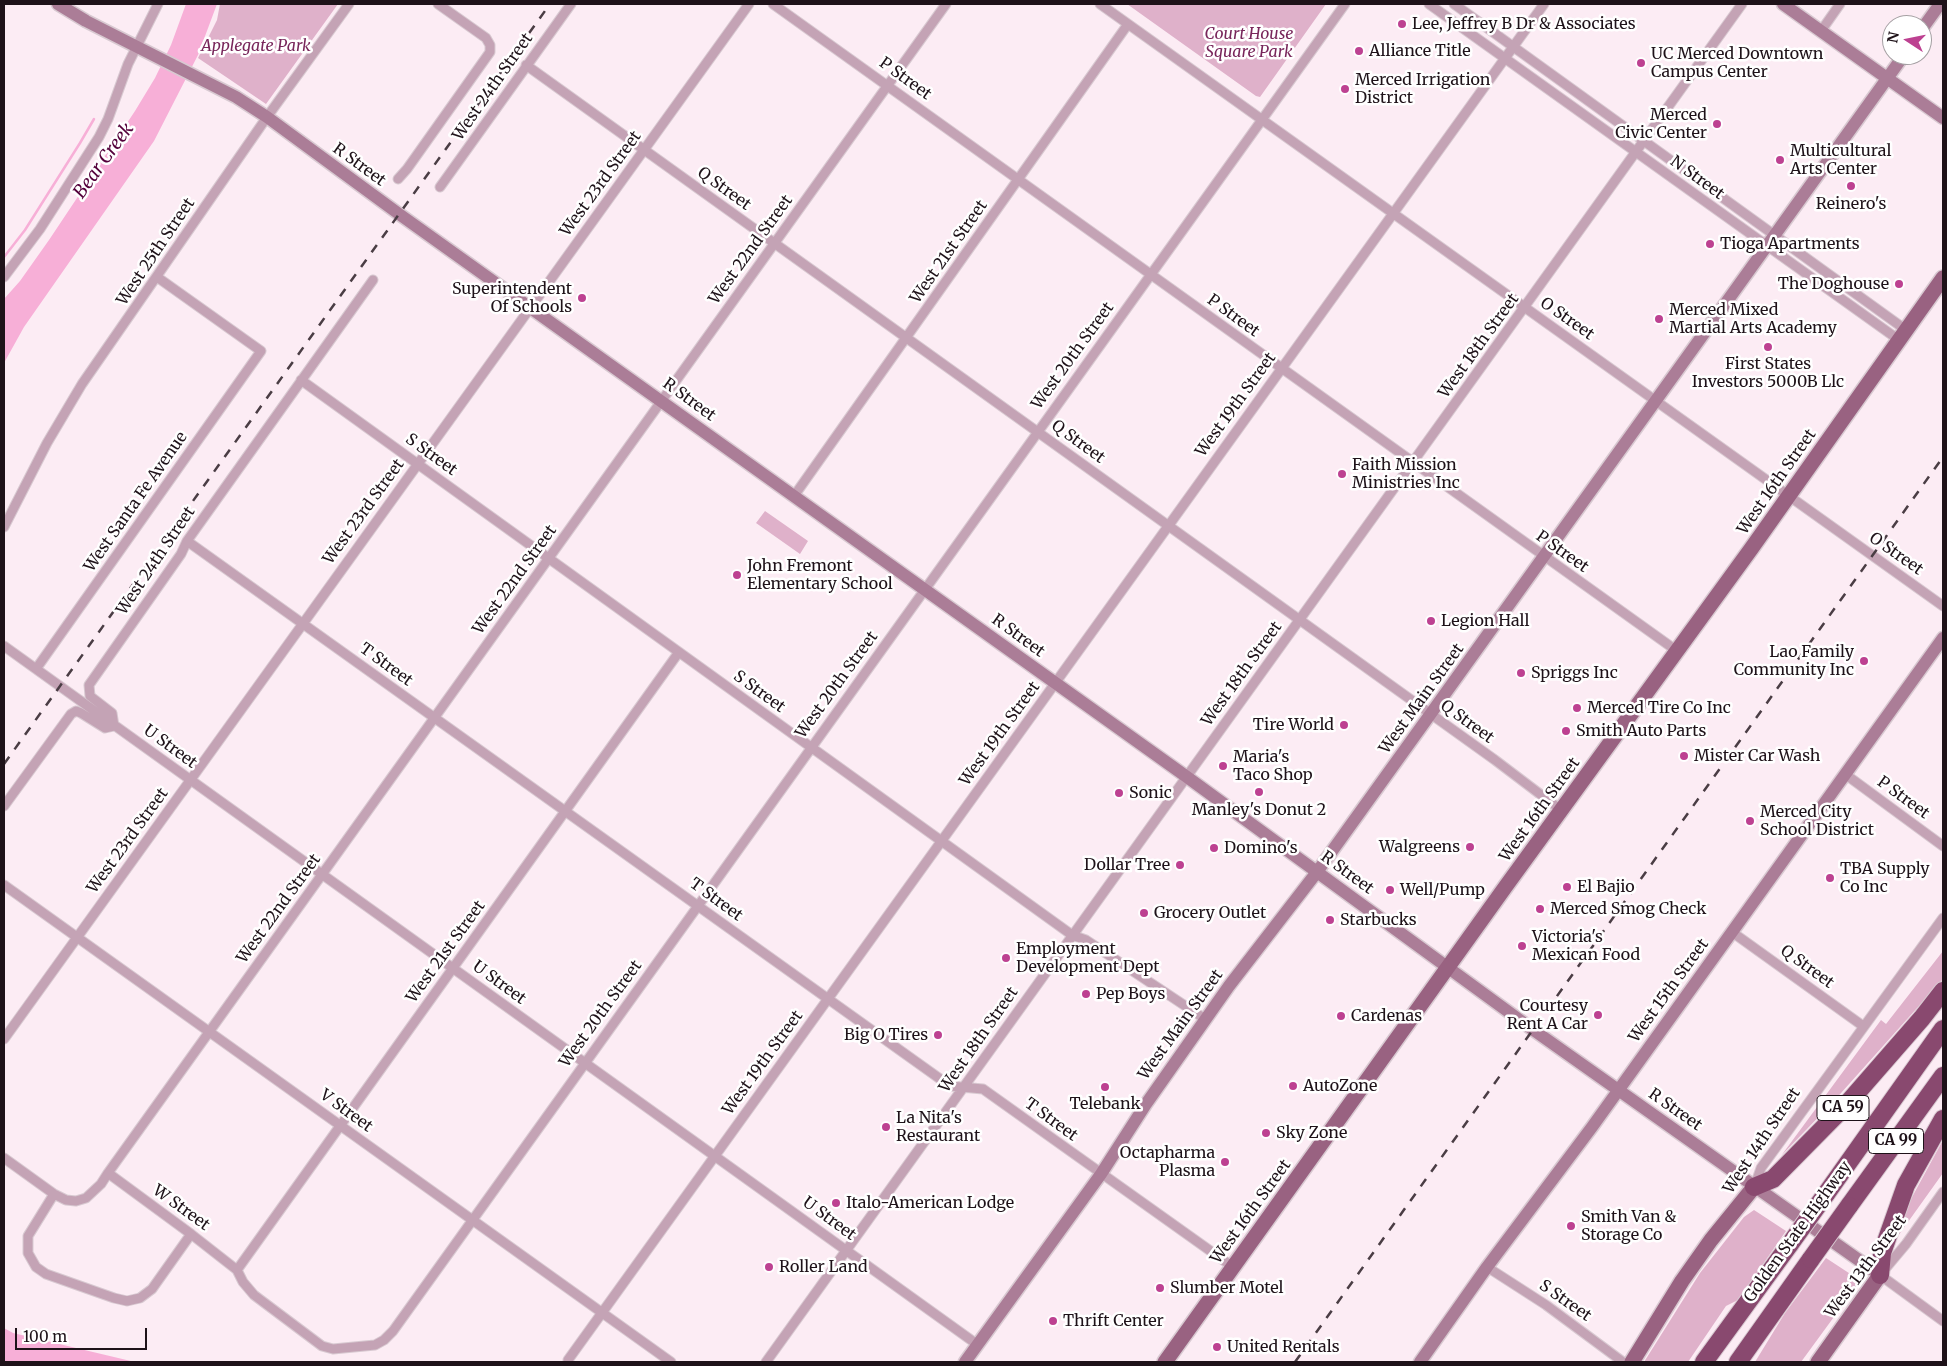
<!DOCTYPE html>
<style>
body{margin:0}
#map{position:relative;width:1947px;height:1366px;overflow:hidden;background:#fcecf4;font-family:Merriweather,serif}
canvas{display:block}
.frame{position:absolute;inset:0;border:5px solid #1e1219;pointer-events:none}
.north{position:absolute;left:1882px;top:15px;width:50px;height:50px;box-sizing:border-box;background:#fff;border:1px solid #a5a0a3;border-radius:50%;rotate:281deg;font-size:14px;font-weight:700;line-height:20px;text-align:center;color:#1e1219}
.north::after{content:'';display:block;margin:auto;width:18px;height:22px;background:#bd4191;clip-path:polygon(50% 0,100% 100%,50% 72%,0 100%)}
.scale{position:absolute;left:15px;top:1328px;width:132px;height:22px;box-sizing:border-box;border:2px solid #1e1219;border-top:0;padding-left:6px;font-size:15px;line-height:18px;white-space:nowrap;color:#1e1219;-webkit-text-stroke:4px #fff;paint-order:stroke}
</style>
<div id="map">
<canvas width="1947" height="1366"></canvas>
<div class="frame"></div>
<div class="north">N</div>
<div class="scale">100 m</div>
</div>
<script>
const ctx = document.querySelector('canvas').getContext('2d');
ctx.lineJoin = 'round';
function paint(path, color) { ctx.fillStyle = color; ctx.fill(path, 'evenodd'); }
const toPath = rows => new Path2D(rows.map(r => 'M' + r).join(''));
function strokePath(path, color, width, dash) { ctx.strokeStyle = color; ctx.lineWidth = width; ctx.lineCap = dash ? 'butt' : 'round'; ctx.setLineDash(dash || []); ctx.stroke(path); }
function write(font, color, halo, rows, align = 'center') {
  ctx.font = font + ' Merriweather,serif'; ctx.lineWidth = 5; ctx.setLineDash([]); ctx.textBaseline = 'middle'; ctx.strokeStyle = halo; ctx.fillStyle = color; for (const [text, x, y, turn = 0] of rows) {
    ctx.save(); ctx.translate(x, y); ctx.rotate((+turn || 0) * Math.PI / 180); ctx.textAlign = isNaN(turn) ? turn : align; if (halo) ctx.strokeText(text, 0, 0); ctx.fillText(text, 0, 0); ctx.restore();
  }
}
paint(toPath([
 [220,4,338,4,266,104,198,58,217,20],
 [1127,4,1326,4,1260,97,1256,96],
 [765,511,808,541,800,554,756,523],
 [1943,951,1943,979,1833,1102,1781,1156,1881,1020,1886,1024],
 [1943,1140,1943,1173,1893,1243,1911,1199],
 [1754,1210,1786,1231,1738,1300,1726,1306,1688,1362,1644,1362,1700,1273,1744,1217],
 [1826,1258,1858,1279,1858,1284,1801,1362,1755,1362,1785,1313]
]), '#dfb1ca');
paint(toPath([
 [186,4,217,4,198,55,154,141,24,327,4,363,4,299,20,281,49,240,135,111,155,78,171,45],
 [4,1328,13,1333,135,1362,4,1362]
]), '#f7afd7');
strokePath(toPath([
 [4,257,25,230,80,143,94,119]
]), '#f7afd7', 2.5);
const street = toPath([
 [773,4,1677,651],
 [1100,4,1943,606],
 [1429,4,1899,340],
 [1454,4,1906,330],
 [1821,31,1840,4],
 [526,65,1495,760,1561,810],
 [398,179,407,169,490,52,490,45,486,38,438,4],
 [440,187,571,4],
 [4,277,40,229,99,137,108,119,128,64,158,4],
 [301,380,1072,935,1086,940,1205,1019],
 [794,496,1128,24],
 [4,527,47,443,82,384,267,117,349,4],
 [187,541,950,1086,983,1089,1233,1267],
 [4,646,978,1345],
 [36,669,261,351,157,277],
 [1845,774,1943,846],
 [4,806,71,714,76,711,81,713,105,728,114,726,112,713,90,696,89,685,181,554,187,541,373,280],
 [4,885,671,1362],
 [1732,932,1863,1026],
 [4,1039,749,4],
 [4,1158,54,1194,66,1200,76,1201,86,1198,101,1184,108,1173,191,1234,237,1270,243,1282,254,1295,322,1346,333,1349,375,1345,384,1340,393,1331,1345,4],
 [108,1173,946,4],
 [1755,1185,1761,1168,1943,918],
 [1943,1192,1906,1244,1880,1275,1943,1321],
 [54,1194,28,1236,28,1253,36,1267,46,1274,114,1298,127,1301,140,1298,152,1289,191,1234],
 [1487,1267,1546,1305,1623,1362],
 [237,1270,679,652],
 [568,1360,1544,4],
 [766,1362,1742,4]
]);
const secondary = toPath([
 [58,4,86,21,236,97,267,117,399,214,1187,777,1532,1029,1880,1275],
 [1783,4,1943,118],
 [1922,29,1940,4],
 [965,1362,1101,1174,1146,1104,1229,986,1317,872,1904,55],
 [1420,1362,1487,1267,1592,1127,1943,638]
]);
const primary = toPath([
 [1165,1362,1506,886,1751,549,1943,278],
 [1632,1362,1682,1281,1711,1240,1754,1187],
 [1818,1362,1880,1275]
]);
const highway = toPath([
 [1754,1187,1773,1179,1847,1104,1922,1018,1943,991],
 [1826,1194,1943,1029],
 [1849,1206,1943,1076],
 [1880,1275,1882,1253,1906,1185,1943,1119],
 [1704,1362,1790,1244],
 [1738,1362,1811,1259]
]);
strokePath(street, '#d8c9d1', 11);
strokePath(secondary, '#d8c9d1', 15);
strokePath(primary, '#d8c9d1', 18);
strokePath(highway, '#d8c9d1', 20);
strokePath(street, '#c4a3b5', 9);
strokePath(secondary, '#ab7d97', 12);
strokePath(primary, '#996281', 15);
strokePath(highway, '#89496f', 18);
strokePath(toPath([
 [4,764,550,4],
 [1295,1362,1943,457]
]), '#4a3d44', 2.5, [9, 9]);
const highwayBridge = toPath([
 [1790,1244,1826,1194],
 [1811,1259,1849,1206]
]);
strokePath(highwayBridge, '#d8c9d1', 20, []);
strokePath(highwayBridge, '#89496f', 18);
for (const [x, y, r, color] of [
 [1402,24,5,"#bd4191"],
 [1359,51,5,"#bd4191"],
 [1641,63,5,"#bd4191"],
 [1345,89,5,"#bd4191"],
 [1717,124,5,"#bd4191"],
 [1780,160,5,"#bd4191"],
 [1851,186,5,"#bd4191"],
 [1710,244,5,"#bd4191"],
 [1899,284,5,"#bd4191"],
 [582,298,5,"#bd4191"],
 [1659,319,5,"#bd4191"],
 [1768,347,5,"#bd4191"],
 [1342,474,5,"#bd4191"],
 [737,575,5,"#bd4191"],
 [1431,621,5,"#bd4191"],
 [1864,661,5,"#bd4191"],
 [1521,673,5,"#bd4191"],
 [1577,708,5,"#bd4191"],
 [1344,725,5,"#bd4191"],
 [1566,731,5,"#bd4191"],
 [1684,756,5,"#bd4191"],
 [1223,766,5,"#bd4191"],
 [1259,792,5,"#bd4191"],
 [1119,793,5,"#bd4191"],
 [1750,821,5,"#bd4191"],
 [1470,847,5,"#bd4191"],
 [1214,848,5,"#bd4191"],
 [1180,865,5,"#bd4191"],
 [1830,878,5,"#bd4191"],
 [1567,887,5,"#bd4191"],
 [1390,890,5,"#bd4191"],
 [1540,909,5,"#bd4191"],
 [1144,913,5,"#bd4191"],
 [1330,920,5,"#bd4191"],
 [1522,946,5,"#bd4191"],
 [1006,958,5,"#bd4191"],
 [1086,994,5,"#bd4191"],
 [1598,1015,5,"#bd4191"],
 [1341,1016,5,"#bd4191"],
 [938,1035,5,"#bd4191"],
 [1293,1086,5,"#bd4191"],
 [1105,1087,5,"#bd4191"],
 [886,1127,5,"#bd4191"],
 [1266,1133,5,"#bd4191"],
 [1225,1162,5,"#bd4191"],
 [836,1203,5,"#bd4191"],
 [1571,1226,5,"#bd4191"],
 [769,1267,5,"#bd4191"],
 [1160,1288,5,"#bd4191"],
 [1053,1321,5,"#bd4191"],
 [1217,1347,5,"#bd4191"]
]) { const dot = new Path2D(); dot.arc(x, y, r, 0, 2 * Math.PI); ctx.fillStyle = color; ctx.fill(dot); strokePath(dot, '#fff', 2); }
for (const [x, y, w] of [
 [1843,1108,52],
 [1896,1141,55]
]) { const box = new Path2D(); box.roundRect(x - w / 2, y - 12.5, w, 25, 4); ctx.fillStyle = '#fff'; ctx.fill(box); strokePath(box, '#1e1219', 1); }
write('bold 15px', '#1e1219', null, [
 ["CA 59",1843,1108],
 ["CA 99",1896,1141]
]);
write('16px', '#1e1219', '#fff', [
 ["Lee, Jeffrey B Dr & Associates",1412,24],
 ["Alliance Title",1369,51],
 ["UC Merced Downtown",1651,54],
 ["Campus Center",1651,72],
 ["Merced Irrigation",1355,80],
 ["District",1355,98],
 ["Merced",1707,115,"right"],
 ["Civic Center",1707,133,"right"],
 ["Multicultural",1790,151],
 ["Arts Center",1790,169],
 ["Reinero's",1851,204,"center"],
 ["Tioga Apartments",1720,244],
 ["The Doghouse",1889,284,"right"],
 ["Superintendent",572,289,"right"],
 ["Of Schools",572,307,"right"],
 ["Merced Mixed",1669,310],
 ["Martial Arts Academy",1669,328],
 ["First States",1768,364,"center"],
 ["Investors 5000B Llc",1768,382,"center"],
 ["Faith Mission",1352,465],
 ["Ministries Inc",1352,483],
 ["John Fremont",747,566],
 ["Elementary School",747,584],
 ["Legion Hall",1441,621],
 ["Lao Family",1854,652,"right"],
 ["Community Inc",1854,670,"right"],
 ["Spriggs Inc",1531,673],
 ["Merced Tire Co Inc",1587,708],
 ["Tire World",1334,725,"right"],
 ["Smith Auto Parts",1576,731],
 ["Mister Car Wash",1694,756],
 ["Maria's",1233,757],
 ["Taco Shop",1233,775],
 ["Sonic",1129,793],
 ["Manley's Donut 2",1259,810,"center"],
 ["Merced City",1760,812],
 ["School District",1760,830],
 ["Walgreens",1460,847,"right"],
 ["Domino's",1224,848],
 ["Dollar Tree",1170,865,"right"],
 ["TBA Supply",1840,869],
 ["Co Inc",1840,887],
 ["El Bajio",1577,887],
 ["Well/Pump",1400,890],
 ["Merced Smog Check",1550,909],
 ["Grocery Outlet",1154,913],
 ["Starbucks",1340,920],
 ["Victoria's",1532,937],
 ["Mexican Food",1532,955],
 ["Employment",1016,949],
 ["Development Dept",1016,967],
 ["Pep Boys",1096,994],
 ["Courtesy",1588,1006,"right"],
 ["Rent A Car",1588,1024,"right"],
 ["Cardenas",1351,1016],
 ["Big O Tires",928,1035,"right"],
 ["AutoZone",1303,1086],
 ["Telebank",1105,1104,"center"],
 ["La Nita's",896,1118],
 ["Restaurant",896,1136],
 ["Sky Zone",1276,1133],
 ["Octapharma",1215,1153,"right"],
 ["Plasma",1215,1171,"right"],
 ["Italo-American Lodge",846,1203],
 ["Smith Van &",1581,1217],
 ["Storage Co",1581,1235],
 ["Roller Land",779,1267],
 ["Slumber Motel",1170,1288],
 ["Thrift Center",1063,1321],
 ["United Rentals",1227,1347]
], 'left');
write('italic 16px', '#78265b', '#fff', [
 ["Court House",1249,34],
 ["Square Park",1249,52],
 ["Applegate Park",256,46]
]);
write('16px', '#1e1219', '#fff', [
 ["P Street",905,79,36],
 ["West 24th Street",493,87,-55],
 ["R Street",359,165,36],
 ["N Street",1697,178,36],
 ["West 23rd Street",601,184,-54],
 ["Q Street",724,189,36],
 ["West 22nd Street",751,250,-54],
 ["West 25th Street",156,252,-56],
 ["West 21st Street",949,252,-55],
 ["P Street",1233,316,36],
 ["O Street",1567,319,35],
 ["West 18th Street",1479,346,-54],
 ["West 20th Street",1073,356,-54],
 ["R Street",689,400,36],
 ["West 19th Street",1236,405,-54],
 ["Q Street",1078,442,36],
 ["S Street",431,455,36],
 ["West 16th Street",1777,482,-55],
 ["West Santa Fe Avenue",136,502,-55],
 ["West 23rd Street",364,512,-54],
 ["P Street",1562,552,35],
 ["O Street",1896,554,35],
 ["West 24th Street",156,561,-56],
 ["West 22nd Street",515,580,-54],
 ["R Street",1018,636,36],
 ["T Street",386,665,36],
 ["West 18th Street",1242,674,-54],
 ["West 20th Street",837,685,-54],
 ["S Street",759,692,36],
 ["West Main Street",1422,699,-54],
 ["Q Street",1467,722,36],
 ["West 19th Street",1000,734,-54],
 ["U Street",170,747,36],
 ["P Street",1903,798,36],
 ["West 16th Street",1540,810,-54],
 ["West 23rd Street",128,841,-54],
 ["R Street",1347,873,36],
 ["T Street",716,900,36],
 ["West 22nd Street",279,909,-54],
 ["West 21st Street",446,952,-54],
 ["Q Street",1807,967,36],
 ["U Street",499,983,36],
 ["West 15th Street",1669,991,-54],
 ["West 20th Street",601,1014,-54],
 ["West Main Street",1181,1025,-54],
 ["West 18th Street",979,1040,-55],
 ["West 19th Street",763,1063,-54],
 ["R Street",1675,1110,35],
 ["V Street",346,1111,36],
 ["T Street",1051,1120,36],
 ["West 14th Street",1762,1141,-56],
 ["W Street",181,1208,36],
 ["West 16th Street",1251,1212,-54],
 ["U Street",829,1219,36],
 ["Golden State Highway",1798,1232,-54],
 ["West 13th Street",1866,1267,-53],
 ["S Street",1565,1301,35]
]);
write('italic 18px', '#54003b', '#fff', [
 ["Bear Creek",104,161,-54]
]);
</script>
